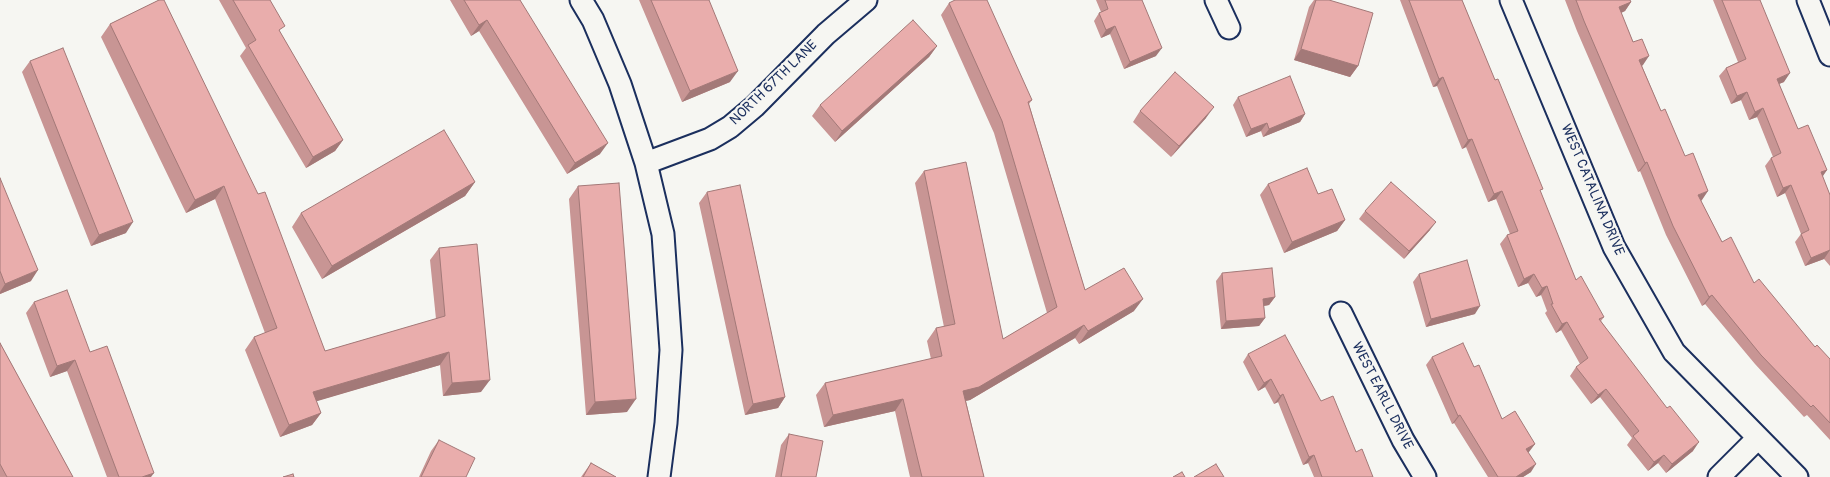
<!DOCTYPE html>
<style>
body{margin:0}
canvas{display:block;background:#f6f6f2}
</style>
<canvas width="1830" height="477"></canvas>
<script>
const ctx = document.querySelector('canvas').getContext('2d');
ctx.lineJoin = 'round';
const toPath = rows => new Path2D(rows.map(r => 'M' + r).join(''));
function strokePath(path, color, width, dash) { ctx.strokeStyle = color; ctx.lineWidth = width; ctx.lineCap = dash ? 'butt' : 'round'; ctx.setLineDash(dash || []); ctx.stroke(path); }
function paint(path, color) { ctx.fillStyle = color; ctx.fill(path, 'evenodd'); }
function write(font, color, halo, rows, align = 'center') {
  ctx.font = font + ' Pangolin,sans-serif'; ctx.lineWidth = 4.5; ctx.setLineDash([]); ctx.textBaseline = 'middle'; ctx.strokeStyle = halo; ctx.fillStyle = color; for (const [text, x, y, turn = 0] of rows) {
    ctx.save(); ctx.translate(x, y); ctx.rotate((+turn || 0) * Math.PI / 180); ctx.textAlign = isNaN(turn) ? turn : align; if (halo) ctx.strokeText(text, 0, 0); ctx.fillText(text, 0, 0); ctx.restore();
  }
}
const minor = toPath([
 [581,0,593,20,620,84,646,163,663,234,671,350,666,423,659,477],
 [1216,0,1229,28],
 [1511,0,1614,247,1674,352,1797,477],
 [1808,0,1830,55],
 [646,163,710,139,730,127,755,106,826,34,866,0],
 [1341,313,1403,440,1425,477],
 [1719,477,1758,438]
]);
strokePath(minor, '#1b2f5e', 25);
strokePath(minor, '#f6f6f2', 21);
paint(toPath([
 [159,0,325,351,436,319,430,260,439,248,481,392,443,396,440,365,316,401,321,413,312,425,280,437,245,350,254,337,265,333,215,199,186,213,101,37,110,24],
 [219,0,270,0,280,32,343,140,335,151,306,168,240,56,246,48],
 [450,0,520,0,600,154,567,174,479,31,471,36],
 [639,0,709,0,730,82,682,102],
 [1096,0,1142,0,1156,56,1124,69,1110,34,1101,38,1094,21,1099,13,1101,12],
 [1314,0,1329,0,1358,66,1350,77,1294,60,1309,7],
 [1400,0,1462,0,1576,280,1604,317,1601,321,1693,451,1666,473,1658,463,1648,471,1627,445,1632,438,1600,397,1591,404,1570,376,1576,367,1580,364,1561,330,1556,333,1545,313,1547,311,1541,295,1536,297,1528,283,1518,287,1500,244,1507,235,1510,234,1496,199,1488,202,1466,147,1462,149,1437,86,1433,87],
 [1565,0,1630,0,1631,2,1625,11,1621,13,1643,65,1642,66,1661,111,1702,200,1701,201,1722,242,1754,283,1815,347,1830,359,1830,440,1807,415,1804,417,1755,364,1705,304,1702,306,1666,235,1640,171,1638,172,1577,31],
 [1713,0,1760,0,1784,82,1779,84,1798,129,1827,170,1822,176,1830,195,1830,266,1824,259,1805,266,1795,242,1801,234,1785,193,1777,197,1765,166,1771,158,1773,157,1757,117,1749,120,1741,100,1731,104,1719,76,1726,68,1738,62],
 [949,3,1032,100,1029,104,1085,290,1134,311,1079,344,1075,338,970,400,966,401,984,477,910,477,895,411,824,427,816,395,825,383,931,359,927,341,936,328,944,327,915,183,924,171,1003,339,1047,313,994,133,941,15],
 [937,46,929,57,835,142,812,116,820,105],
 [30,61,126,233,91,246,22,72],
 [1238,97,1305,114,1300,122,1263,137,1261,131,1246,137,1233,105],
 [1140,111,1206,118,1171,157,1133,122],
 [0,178,31,281,0,294],
 [475,182,465,196,322,279,292,227,301,213],
 [1268,184,1318,194,1345,220,1337,231,1284,253,1260,195],
 [578,186,627,412,586,415,569,199],
 [707,192,785,397,778,408,745,415,699,203],
 [1365,211,1430,230,1404,259,1359,219],
 [1222,273,1275,297,1269,305,1264,306,1265,318,1259,326,1221,329,1216,281],
 [1419,274,1475,314,1426,327,1413,282],
 [34,302,90,352,151,477,107,477,67,371,50,377,26,313],
 [0,343,73,477,0,477],
 [1248,354,1321,401,1373,477,1314,477,1308,463,1303,465,1278,402,1274,404,1265,387,1258,391,1243,362],
 [1432,357,1474,367,1502,419,1535,444,1528,452,1531,472,1523,477,1488,477,1454,423,1452,424,1426,365],
 [789,434,816,477,775,477,781,445],
 [439,440,466,477,419,477,431,451],
 [591,463,616,477,581,477]
]), '#c89594');
paint(toPath([
 [1631,2,1625,11,1612,17,1619,7],
 [487,20,479,31,471,36,479,25],
 [1115,26,1110,34,1101,38,1106,30],
 [937,46,929,57,835,142,842,131],
 [1162,48,1156,56,1124,69,1130,62],
 [1301,49,1358,66,1350,77,1294,60],
 [1649,56,1643,65,1633,69,1639,60],
 [738,71,730,82,682,102,690,91],
 [1790,73,1784,82,1771,87,1777,79],
 [1443,77,1437,86,1433,87,1439,79],
 [1747,92,1741,100,1731,104,1737,96],
 [1214,107,1206,118,1171,157,1179,146],
 [1763,108,1757,117,1749,120,1755,112],
 [1305,114,1300,122,1263,137,1269,129],
 [1267,123,1261,131,1246,137,1251,129],
 [1472,139,1466,147,1462,149,1468,140],
 [343,140,335,151,306,168,313,157],
 [608,143,600,154,567,174,575,163],
 [1647,162,1640,171,1638,172,1645,163],
 [1827,170,1821,179,1821,172],
 [475,182,465,196,322,279,332,266],
 [1791,185,1785,193,1777,197,1783,188],
 [224,186,215,199,186,213,195,200],
 [1502,191,1496,199,1488,202,1494,194],
 [1708,191,1702,200,1692,204,1698,195],
 [1345,220,1337,231,1284,253,1292,242],
 [133,222,126,233,91,246,99,235],
 [1436,222,1430,230,1404,259,1409,251],
 [1830,250,1824,259,1805,266,1811,258],
 [38,270,31,281,0,294,0,292,5,284],
 [1534,274,1528,283,1518,287,1524,279],
 [1547,286,1541,295,1536,297,1542,288],
 [1712,295,1705,304,1702,306,1709,297],
 [1275,297,1269,305,1257,307,1263,299],
 [1143,299,1134,311,1079,344,1088,331],
 [1480,306,1475,314,1426,327,1431,319],
 [1265,318,1259,326,1221,329,1226,321],
 [1567,322,1561,330,1556,333,1562,324],
 [1084,325,1075,338,970,400,955,403,963,391],
 [449,352,440,365,304,405,313,392],
 [75,360,67,371,50,377,57,366],
 [1271,379,1265,387,1258,391,1264,383],
 [490,380,481,392,443,396,452,383],
 [1606,389,1600,397,1591,404,1598,395],
 [1283,394,1278,402,1274,404,1280,396],
 [785,397,778,408,745,415,753,404],
 [636,399,627,412,586,415,595,402],
 [903,399,895,411,824,427,833,415],
 [321,413,312,425,280,437,289,425],
 [1460,415,1454,423,1452,424,1458,416],
 [1699,442,1693,451,1666,473,1672,464],
 [1535,444,1529,452,1521,457,1526,449],
 [1314,455,1308,463,1303,465,1309,457],
 [1664,455,1658,463,1648,471,1654,462],
 [1536,464,1531,472,1523,477,1516,477],
 [154,473,151,477,142,477]
]), '#a37978');
const building = toPath([
 [159,0,164,0,258,194,265,192,325,351,445,316,439,248,477,244,490,380,452,383,449,352,313,392,321,413,289,425,254,337,277,328,224,186,195,200,110,24,159,0],
 [233,0,270,0,285,26,279,30,343,140,313,157,248,45,256,40,233,0],
 [464,0,520,0,608,143,575,163,487,20,479,25,464,0],
 [651,0,709,0,738,71,690,91,651,0],
 [955,0,987,0,1032,100,1028,102,1085,290,1124,268,1143,299,1088,331,1084,325,979,387,963,391,984,477,922,477,903,399,833,415,825,383,942,356,936,328,955,324,924,171,966,162,1003,339,1057,307,1002,121,949,3,955,0],
 [1105,0,1142,0,1162,48,1130,62,1115,26,1106,30,1099,13,1108,9,1105,0],
 [1316,0,1329,0,1373,13,1358,66,1301,49,1316,0],
 [1409,0,1462,0,1495,80,1498,79,1543,189,1540,190,1576,280,1581,276,1604,317,1599,319,1667,408,1670,406,1699,442,1672,464,1664,455,1654,462,1633,436,1639,431,1606,389,1598,395,1576,367,1588,358,1567,322,1562,324,1551,304,1553,304,1547,286,1542,288,1534,274,1524,279,1507,235,1518,231,1502,191,1494,194,1472,139,1468,140,1443,77,1439,79,1409,0],
 [1576,0,1630,0,1631,2,1619,7,1633,42,1642,39,1649,56,1639,60,1661,111,1665,109,1685,156,1693,153,1708,191,1698,195,1722,242,1731,237,1754,283,1759,279,1815,347,1817,345,1830,359,1830,423,1813,405,1811,407,1761,355,1712,295,1709,297,1673,226,1647,162,1645,163,1584,21,1576,0],
 [1722,0,1760,0,1790,73,1777,79,1798,129,1808,125,1827,170,1821,172,1830,195,1830,250,1811,258,1801,234,1809,230,1791,185,1783,188,1771,158,1781,153,1763,108,1755,112,1747,92,1737,96,1726,68,1746,59,1722,0],
 [913,20,937,46,842,131,820,105,913,20],
 [63,48,133,222,99,235,30,61,63,48],
 [1175,72,1214,107,1179,146,1140,111,1175,72],
 [1290,76,1305,114,1269,129,1267,123,1251,129,1238,97,1290,76],
 [444,130,475,182,332,266,301,213,444,130],
 [1307,168,1318,194,1332,189,1345,220,1292,242,1268,184,1307,168],
 [0,178,38,270,5,284,0,271,0,178],
 [1391,182,1436,222,1409,251,1365,211,1391,182],
 [619,183,636,399,595,402,578,186,619,183],
 [740,185,785,397,753,404,707,192,740,185],
 [1467,260,1480,306,1431,319,1419,274,1467,260],
 [1272,268,1275,297,1263,299,1265,318,1226,321,1222,273,1272,268],
 [67,290,90,352,107,346,154,473,142,477,119,477,75,360,57,366,34,302,67,290],
 [1285,335,1321,401,1333,396,1356,452,1362,449,1373,477,1322,477,1314,455,1309,457,1283,394,1280,396,1271,379,1264,383,1248,354,1285,335],
 [0,343,73,477,7,477,0,464,0,343],
 [1463,343,1474,367,1479,365,1502,419,1515,411,1535,444,1526,449,1536,464,1516,477,1498,477,1460,415,1458,416,1432,357,1463,343],
 [789,434,823,441,816,477,781,477,789,434],
 [439,440,475,458,466,477,421,477,439,440],
 [591,463,616,477,583,477,591,463],
 [1216,464,1224,477,1194,477,1216,464],
 [1182,472,1185,477,1173,477,1182,472],
 [293,474,294,477,283,477,293,474]
]);
paint(building, '#e9adac');
strokePath(building, '#a37978', 1);
write('14px', '#1b2f5e', '#f6f6f2', [
 ["NORTH 67TH LANE",774,83,-44],
 ["WEST CATALINA DRIVE",1592,190,67],
 ["WEST EARLL DRIVE",1382,396,63]
]);
</script>
